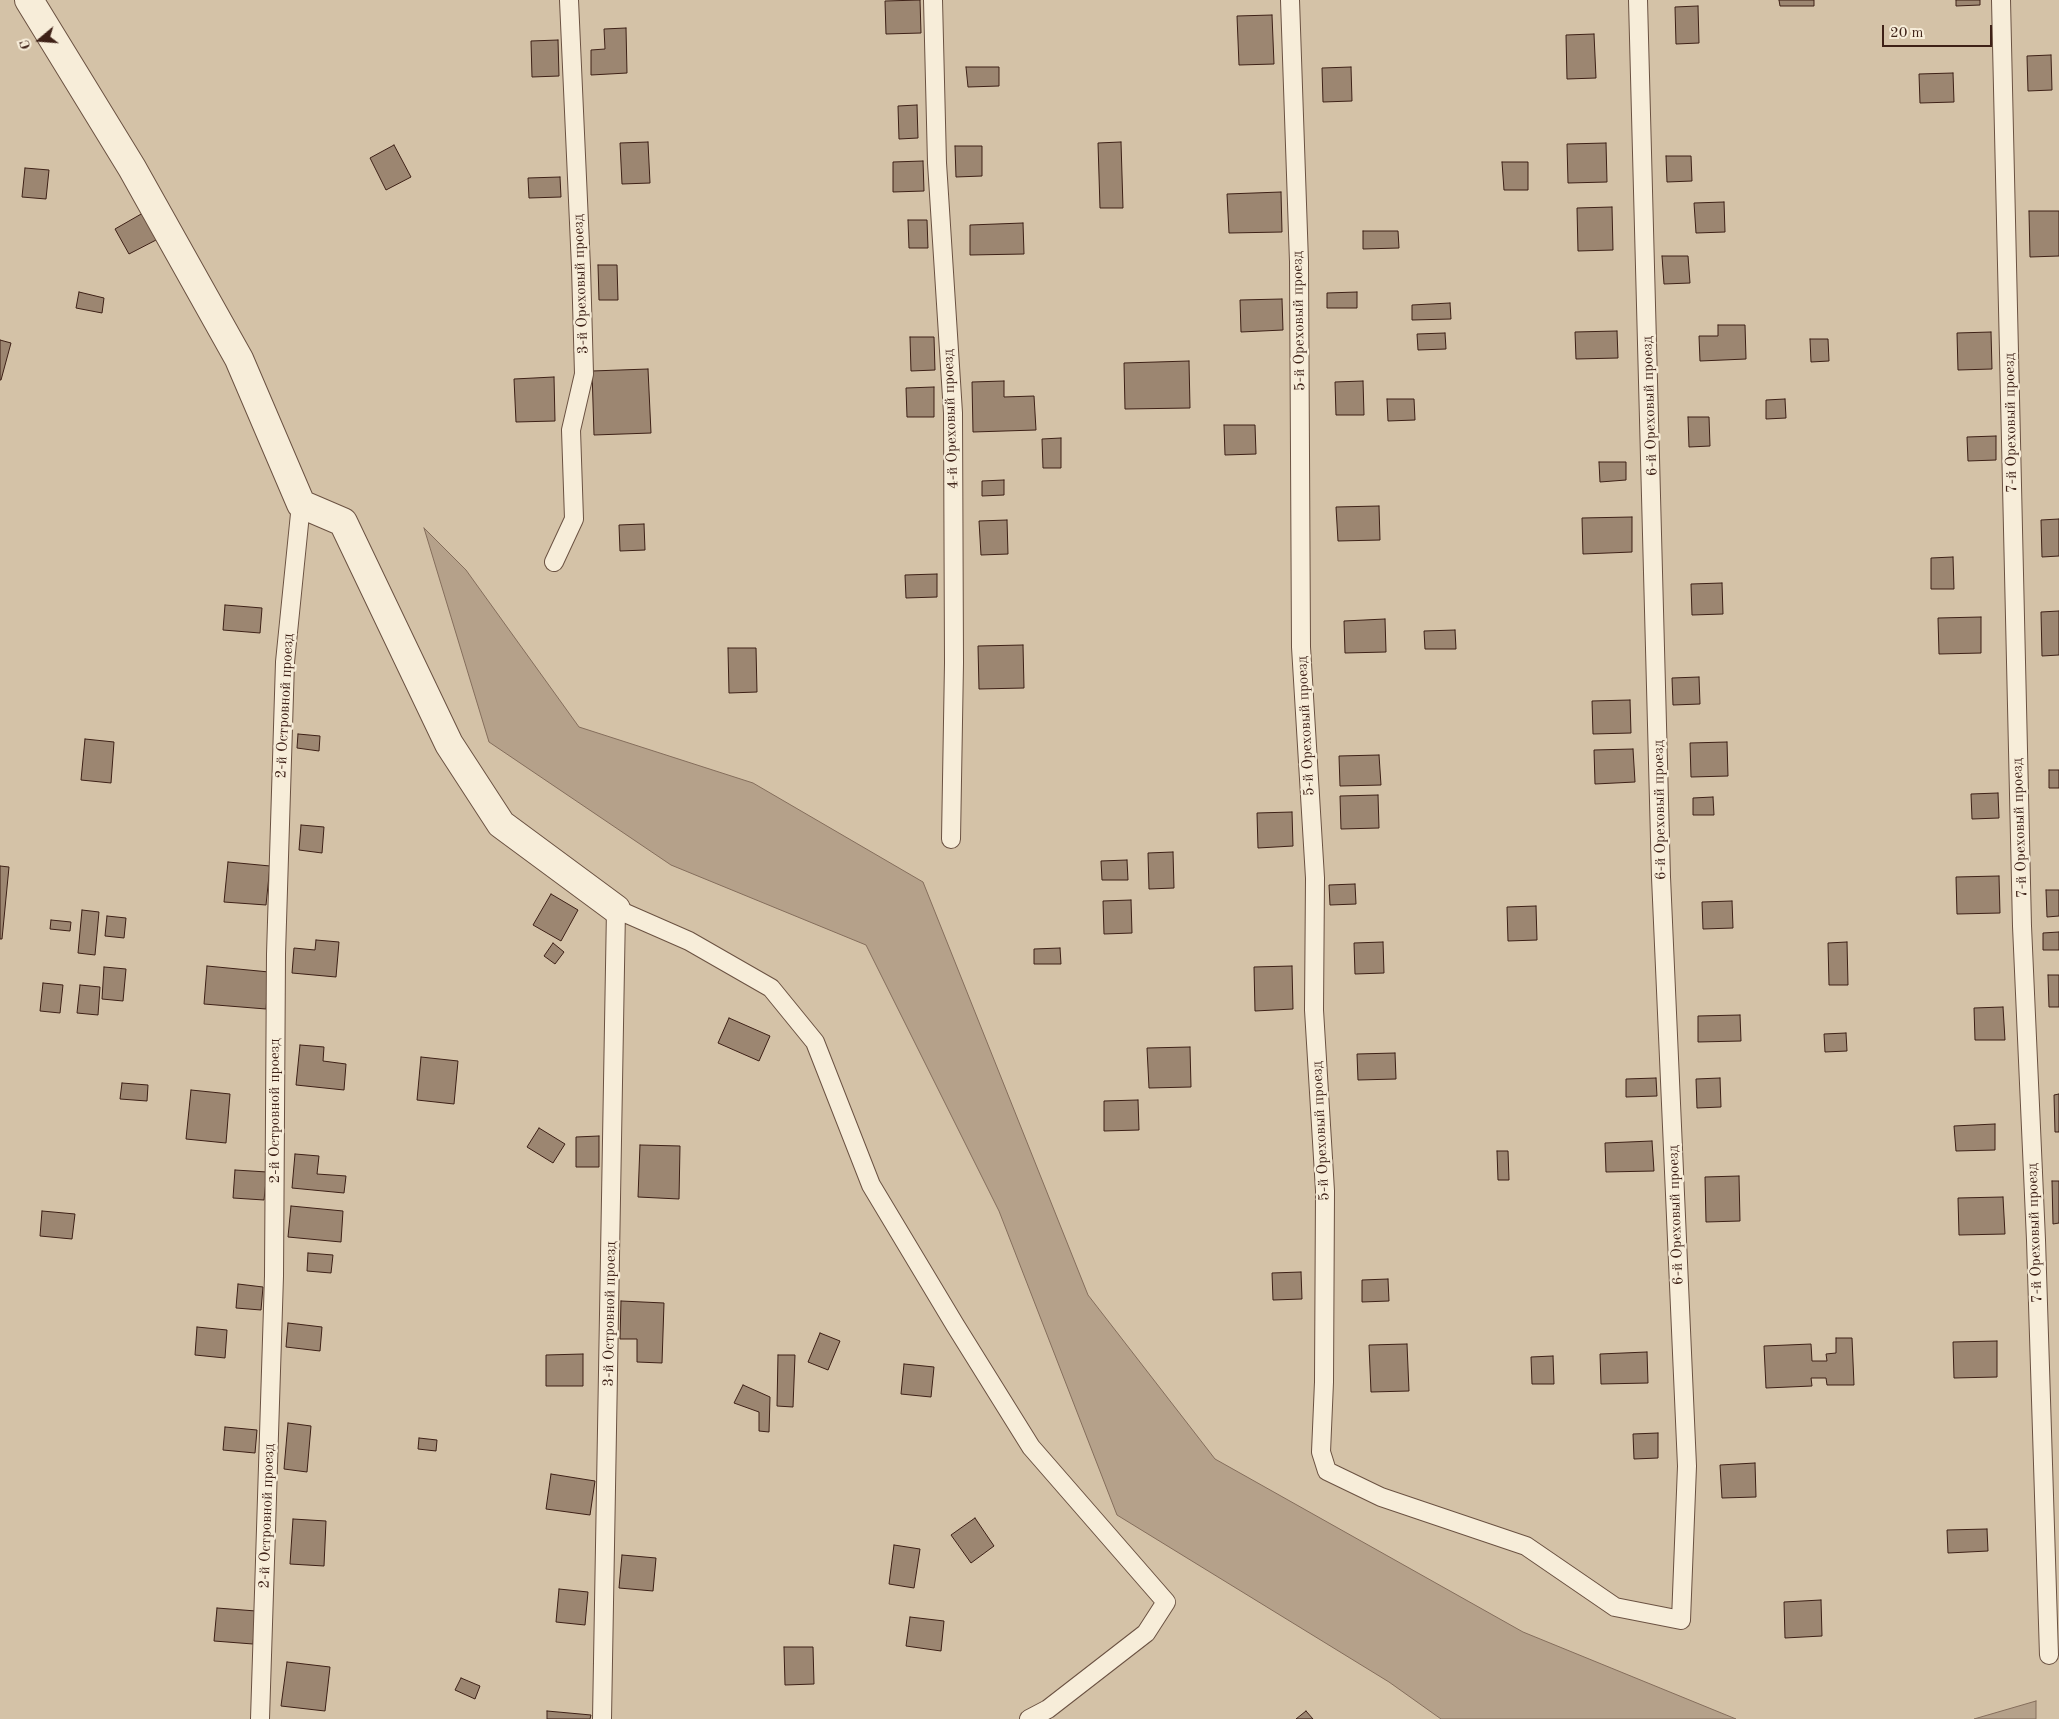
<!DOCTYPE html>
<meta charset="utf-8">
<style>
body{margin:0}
#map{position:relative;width:2059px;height:1719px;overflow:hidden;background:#f3e3c5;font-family:"Old Standard TT",serif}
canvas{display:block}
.north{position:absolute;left:15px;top:15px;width:50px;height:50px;-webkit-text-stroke:4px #f7edd9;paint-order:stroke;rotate:252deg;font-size:14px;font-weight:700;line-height:20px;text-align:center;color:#3e2117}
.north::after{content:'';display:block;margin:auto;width:18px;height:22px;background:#3e2117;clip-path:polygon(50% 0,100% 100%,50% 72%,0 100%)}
.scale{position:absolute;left:1882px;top:25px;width:110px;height:22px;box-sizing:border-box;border:2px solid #3e2117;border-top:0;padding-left:6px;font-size:15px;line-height:18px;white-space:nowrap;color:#3e2117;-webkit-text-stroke:4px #f7edd9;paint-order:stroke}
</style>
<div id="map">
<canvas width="2059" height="1719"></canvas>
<div class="north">С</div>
<div class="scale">20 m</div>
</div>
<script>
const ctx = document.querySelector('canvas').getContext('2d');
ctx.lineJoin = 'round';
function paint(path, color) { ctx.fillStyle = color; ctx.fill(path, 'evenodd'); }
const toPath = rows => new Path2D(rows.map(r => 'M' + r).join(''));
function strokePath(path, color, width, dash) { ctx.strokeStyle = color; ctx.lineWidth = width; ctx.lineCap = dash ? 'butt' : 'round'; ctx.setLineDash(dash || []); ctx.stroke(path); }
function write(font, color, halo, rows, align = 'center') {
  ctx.font = font + ' "Old Standard TT",serif'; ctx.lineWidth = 4.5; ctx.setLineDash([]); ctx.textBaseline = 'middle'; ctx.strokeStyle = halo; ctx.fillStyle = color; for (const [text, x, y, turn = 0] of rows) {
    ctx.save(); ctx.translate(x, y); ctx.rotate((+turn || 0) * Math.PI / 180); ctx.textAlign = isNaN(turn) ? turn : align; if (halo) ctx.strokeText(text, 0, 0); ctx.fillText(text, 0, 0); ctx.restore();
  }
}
paint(toPath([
 [0,0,2059,0,2059,1719,0,1719]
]), '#d4c2a7');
const water = toPath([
 [424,528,466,570,579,727,753,783,923,882,1088,1295,1215,1459,1523,1632,1736,1719,1441,1719,1389,1682,1117,1515,999,1211,866,945,671,865,489,742,424,528],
 [2036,1701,2036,1719,1974,1719,2036,1701]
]);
paint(water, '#b5a18a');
strokePath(water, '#856e5c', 1);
const building = toPath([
 [920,0,921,33,886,34,885,1,920,0],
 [1779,0,1814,0,1814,6,1780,6,1779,0],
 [1956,0,1980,0,1980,5,1956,6,1956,0],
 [1698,6,1699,43,1676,44,1675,7,1698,6],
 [1272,15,1274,64,1239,65,1237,16,1272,15],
 [626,28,627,73,591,75,591,50,605,49,604,29,626,28],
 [1594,34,1596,78,1567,79,1566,35,1594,34],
 [558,40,559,76,532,77,531,41,558,40],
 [2051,55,2052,90,2028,91,2027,56,2051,55],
 [966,67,999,67,999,86,968,87,966,67],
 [1351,67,1352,101,1323,102,1322,68,1351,67],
 [1953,73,1954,102,1920,103,1919,74,1953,73],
 [917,105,918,138,899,139,898,106,917,105],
 [648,142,650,183,622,184,620,143,648,142],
 [1121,142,1123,208,1100,208,1098,143,1121,142],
 [1606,143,1607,182,1568,183,1567,144,1606,143],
 [394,145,411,177,386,190,370,158,394,145],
 [955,146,982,146,982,176,956,177,955,146],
 [1666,156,1691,156,1692,181,1667,182,1666,156],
 [923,161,924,191,893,192,893,162,923,161],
 [1502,162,1528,162,1528,190,1504,190,1502,162],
 [25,168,49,170,46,199,22,197,25,168],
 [560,177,561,197,529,198,528,178,560,177],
 [1281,192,1282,232,1229,233,1227,194,1281,192],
 [1724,202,1725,232,1696,233,1694,203,1724,202],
 [1612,207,1613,250,1578,251,1577,208,1612,207],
 [2029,211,2059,211,2059,256,2030,257,2029,211],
 [143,213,158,239,129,254,115,229,143,213],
 [908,220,927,220,928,248,909,248,908,220],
 [1023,223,1024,254,970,255,970,225,1023,223],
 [1363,231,1398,231,1399,248,1363,249,1363,231],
 [1662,256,1688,256,1690,283,1664,284,1662,256],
 [598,265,617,265,618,300,599,300,598,265],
 [79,292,104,298,102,313,76,308,79,292],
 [1357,292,1357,308,1327,308,1327,293,1357,292],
 [1282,299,1283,330,1241,332,1240,300,1282,299],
 [1450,303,1451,319,1412,320,1412,305,1450,303],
 [1718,325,1745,325,1746,359,1700,361,1699,336,1718,336,1718,325],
 [1617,331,1618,358,1576,359,1575,332,1617,331],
 [1991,332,1992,369,1958,370,1957,333,1991,332],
 [1445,333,1446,349,1418,350,1417,334,1445,333],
 [910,337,934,337,935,370,911,371,910,337],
 [1810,339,1828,339,1829,361,1811,362,1810,339],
 [0,340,11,343,1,380,0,380,0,340],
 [1189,361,1190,408,1125,409,1124,363,1189,361],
 [648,369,651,433,594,435,592,371,648,369],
 [554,377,555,421,516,422,514,379,554,377],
 [1004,381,1004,397,1034,396,1036,430,973,432,972,382,1004,381],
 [1363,381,1364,415,1336,415,1335,382,1363,381],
 [934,387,934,417,907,417,906,388,934,387],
 [1387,399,1414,399,1415,420,1388,421,1387,399],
 [1785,399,1786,418,1766,419,1766,400,1785,399],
 [1688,417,1709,417,1710,446,1689,447,1688,417],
 [1224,425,1255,425,1256,454,1225,455,1224,425],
 [1996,436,1996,460,1968,461,1967,437,1996,436],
 [1061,438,1061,468,1043,468,1042,439,1061,438],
 [1599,462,1626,462,1626,480,1600,482,1599,462],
 [1004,480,1004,495,982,496,982,481,1004,480],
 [1379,506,1380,540,1338,541,1336,507,1379,506],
 [1632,517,1632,552,1583,554,1582,518,1632,517],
 [2059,519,2059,556,2042,557,2041,520,2059,519],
 [1007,520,1008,554,981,555,979,521,1007,520],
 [644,524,645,550,620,551,619,525,644,524],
 [1953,557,1954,589,1931,589,1931,558,1953,557],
 [937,574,937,597,906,598,905,575,937,574],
 [1722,583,1723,614,1692,615,1691,584,1722,583],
 [225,605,262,608,260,633,223,630,225,605],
 [2059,611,2059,655,2042,656,2041,612,2059,611],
 [1981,617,1981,653,1939,654,1938,618,1981,617],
 [1385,619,1386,652,1345,653,1344,621,1385,619],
 [1455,630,1456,649,1425,649,1424,631,1455,630],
 [1023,645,1024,688,979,689,978,646,1023,645],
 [728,648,756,648,757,692,729,693,728,648],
 [1699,677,1700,704,1673,705,1672,678,1699,677],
 [1630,700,1631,733,1593,734,1592,701,1630,700],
 [298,734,320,736,319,751,297,748,298,734],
 [85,739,114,742,111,783,81,780,85,739],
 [1727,742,1728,776,1691,777,1690,743,1727,742],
 [1633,749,1635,782,1595,784,1594,750,1633,749],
 [1379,755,1381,785,1340,786,1339,756,1379,755],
 [2049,770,2059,770,2059,788,2049,788,2049,770],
 [1998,793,1999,818,1972,819,1971,794,1998,793],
 [1378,795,1379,828,1341,829,1340,796,1378,795],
 [1713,797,1714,815,1693,815,1693,798,1713,797],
 [1292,812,1293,846,1258,848,1257,813,1292,812],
 [301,825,324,827,322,853,299,850,301,825],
 [1173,852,1174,888,1149,889,1148,853,1173,852],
 [1127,860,1128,880,1102,880,1101,861,1127,860],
 [228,862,270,866,266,905,224,902,228,862],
 [0,866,9,867,2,939,0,939,0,866],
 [1999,876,2000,913,1957,914,1956,877,1999,876],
 [1355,884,1356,904,1330,905,1329,885,1355,884],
 [2046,890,2059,890,2059,916,2047,917,2046,890],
 [551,894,578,910,561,941,533,925,551,894],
 [1131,900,1132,933,1104,934,1103,901,1131,900],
 [1732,901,1733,928,1703,929,1702,902,1732,901],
 [1536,906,1537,940,1508,941,1507,907,1536,906],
 [82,910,99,912,95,955,78,953,82,910],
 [107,916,126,918,124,938,105,936,107,916],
 [51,920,71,922,70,931,50,929,51,920],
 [2059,932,2059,950,2043,950,2043,933,2059,932],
 [316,940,339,942,336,977,292,973,294,948,315,950,316,940],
 [1383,942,1384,973,1355,974,1354,943,1383,942],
 [1847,942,1848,985,1829,985,1828,943,1847,942],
 [553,943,564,952,555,964,544,956,553,943],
 [1060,948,1061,964,1034,964,1034,949,1060,948],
 [207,966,269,972,266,1009,204,1004,207,966],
 [1292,966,1293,1009,1255,1011,1254,967,1292,966],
 [104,967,126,969,123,1001,102,999,104,967],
 [2048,975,2059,975,2059,1007,2049,1007,2048,975],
 [43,983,63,985,60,1013,40,1011,43,983],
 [80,985,100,987,98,1015,77,1013,80,985],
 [2003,1007,2005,1040,1975,1040,1974,1008,2003,1007],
 [1740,1015,1741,1041,1698,1042,1698,1016,1740,1015],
 [729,1018,770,1036,759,1061,718,1043,729,1018],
 [1846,1033,1847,1051,1825,1052,1824,1034,1846,1033],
 [300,1045,324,1047,323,1061,346,1064,344,1090,296,1085,300,1045],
 [1190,1047,1191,1087,1149,1088,1147,1048,1190,1047],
 [1395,1053,1396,1079,1358,1080,1357,1054,1395,1053],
 [421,1057,458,1061,454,1104,417,1100,421,1057],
 [1656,1078,1657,1096,1626,1097,1626,1079,1656,1078],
 [1720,1078,1721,1107,1697,1108,1696,1079,1720,1078],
 [122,1083,148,1085,147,1101,120,1099,122,1083],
 [191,1090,230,1094,226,1143,186,1139,191,1090],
 [2059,1094,2059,1132,2055,1132,2054,1095,2059,1094],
 [1138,1100,1139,1130,1104,1131,1104,1101,1138,1100],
 [1995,1124,1995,1150,1956,1151,1954,1126,1995,1124],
 [539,1128,565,1144,553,1163,527,1147,539,1128],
 [599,1136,599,1167,576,1167,576,1137,599,1136],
 [1652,1141,1654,1171,1606,1172,1605,1143,1652,1141],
 [640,1145,680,1146,679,1199,638,1197,640,1145],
 [1497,1151,1508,1151,1509,1180,1498,1180,1497,1151],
 [295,1154,319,1156,317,1174,346,1176,344,1193,292,1188,295,1154],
 [235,1170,267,1172,264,1200,233,1198,235,1170],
 [1739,1176,1740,1221,1706,1222,1705,1177,1739,1176],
 [2052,1181,2059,1181,2059,1223,2053,1224,2052,1181],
 [2003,1197,2005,1234,1959,1235,1958,1198,2003,1197],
 [291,1206,343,1211,341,1242,288,1237,291,1206],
 [42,1211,75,1214,72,1239,40,1236,42,1211],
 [308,1253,333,1255,331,1273,307,1271,308,1253],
 [1301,1272,1302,1299,1273,1300,1272,1273,1301,1272],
 [1388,1279,1389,1301,1362,1302,1362,1280,1388,1279],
 [238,1284,263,1287,261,1310,236,1308,238,1284],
 [621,1301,664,1303,662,1363,637,1362,637,1339,620,1339,621,1301],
 [288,1323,322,1327,320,1351,286,1347,288,1323],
 [197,1327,227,1330,225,1358,195,1355,197,1327],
 [820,1333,840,1341,828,1370,808,1362,820,1333],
 [1836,1338,1852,1338,1854,1385,1827,1385,1826,1378,1811,1378,1812,1386,1766,1388,1764,1346,1811,1344,1812,1361,1827,1361,1826,1354,1836,1353,1836,1338],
 [1997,1341,1997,1377,1954,1378,1953,1342,1997,1341],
 [1407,1344,1409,1391,1371,1392,1369,1345,1407,1344],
 [1647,1352,1648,1383,1601,1384,1600,1354,1647,1352],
 [583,1354,583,1386,546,1386,546,1355,583,1354],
 [778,1355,795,1355,793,1407,777,1406,778,1355],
 [1553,1356,1554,1384,1532,1384,1531,1357,1553,1356],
 [904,1364,934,1367,931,1397,901,1394,904,1364],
 [743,1385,770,1397,769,1432,759,1431,759,1412,734,1403,743,1385],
 [288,1423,311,1426,307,1472,284,1469,288,1423],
 [225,1427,257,1430,255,1453,223,1450,225,1427],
 [1658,1433,1658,1458,1634,1459,1633,1434,1658,1433],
 [419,1438,437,1440,436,1451,418,1449,419,1438],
 [1755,1463,1756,1497,1722,1498,1720,1465,1755,1463],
 [551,1474,595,1481,590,1515,546,1509,551,1474],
 [975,1518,994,1546,971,1563,951,1535,975,1518],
 [293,1519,326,1521,324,1566,290,1564,293,1519],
 [1987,1529,1988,1551,1948,1553,1947,1530,1987,1529],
 [894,1545,920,1549,914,1588,889,1584,894,1545],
 [622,1555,656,1558,653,1591,619,1588,622,1555],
 [559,1589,588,1592,585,1625,556,1622,559,1589],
 [1821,1600,1822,1636,1785,1638,1784,1602,1821,1600],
 [217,1608,256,1611,253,1644,214,1641,217,1608],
 [910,1617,944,1621,941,1651,906,1646,910,1617],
 [784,1647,813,1647,814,1684,785,1685,784,1647],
 [287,1662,330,1667,325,1711,281,1706,287,1662],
 [461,1678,480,1686,475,1699,455,1690,461,1678],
 [547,1711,591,1715,590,1719,547,1719,547,1711],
 [1306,1711,1313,1719,1296,1719,1306,1711]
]);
paint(building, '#9c8671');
strokePath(building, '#3e2117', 1);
const service = toPath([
 [933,0,937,163,953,413,954,663,951,839],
 [1290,0,1299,262,1301,647,1315,878,1314,1010,1325,1191,1324,1382,1321,1452,1327,1471,1381,1497,1526,1546,1615,1607,1681,1620,1687,1466,1661,877,1638,0],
 [2001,0,2022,926,2036,1240,2049,1655],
 [554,562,574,519,571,430,584,374,581,267,569,0],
 [260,1719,274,1276,276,954,285,662,301,504],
 [602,1719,616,909,689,941,771,988,815,1042,871,1185,955,1325,1031,1447,1166,1602,1146,1633,1048,1709,1029,1719]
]);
const minor = toPath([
 [29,0,132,168,239,359,301,504,343,522,449,744,501,824,616,909]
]);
strokePath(service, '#6b5242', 20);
strokePath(minor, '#6b5242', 30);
strokePath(service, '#f7edd9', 18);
strokePath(minor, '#f7edd9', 28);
write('15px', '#3e2117', '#f7edd9', [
 ["3-й Ореховый проезд",581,284,-92],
 ["5-й Ореховый проезд",1299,321,-91],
 ["6-й Ореховый проезд",1650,406,-92],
 ["4-й Ореховый проезд",951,419,-92],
 ["7-й Ореховый проезд",2011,423,-91],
 ["2-й Островной проезд",285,706,-87],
 ["5-й Ореховый проезд",1306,726,-93],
 ["6-й Ореховый проезд",1660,810,-91],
 ["7-й Ореховый проезд",2020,828,-92],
 ["2-й Островной проезд",275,1111,-90],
 ["5-й Ореховый проезд",1321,1131,-93],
 ["6-й Ореховый проезд",1676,1215,-92],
 ["7-й Ореховый проезд",2035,1233,-92],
 ["3-й Островной проезд",610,1314,-89],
 ["2-й Островной проезд",267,1516,-88]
]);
</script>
